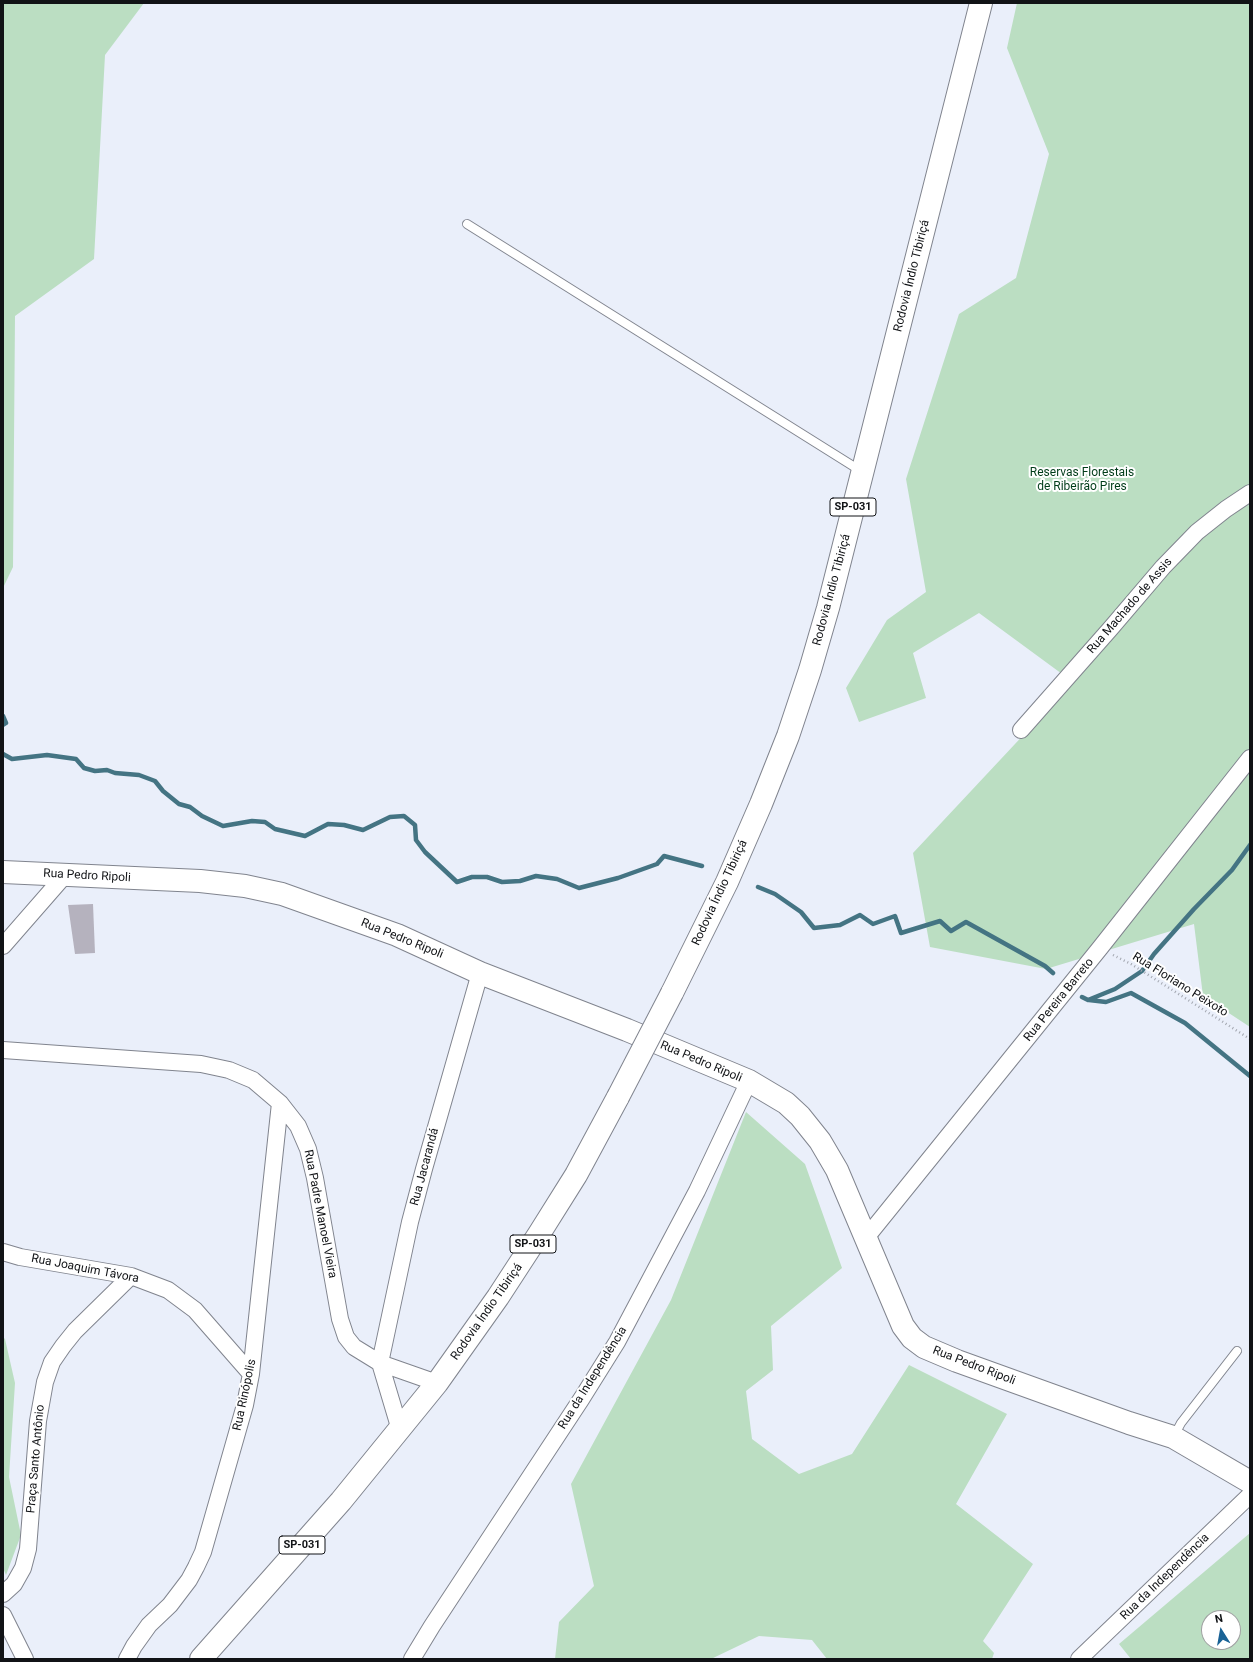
<!DOCTYPE html>
<meta charset="utf-8">
<style>
body{margin:0}
#map{position:relative;width:1253px;height:1662px;overflow:hidden;background:#eaeffa;font-family:Roboto,sans-serif}
canvas{display:block}
.frame{position:absolute;inset:0;border:4px solid #111316;pointer-events:none}
.north{position:absolute;left:1201px;top:1610px;width:40px;height:40px;box-sizing:border-box;background:#fff;border:1px solid #a0a1a2;border-radius:50%;rotate:349deg;font-size:11px;font-weight:700;line-height:16px;text-align:center;color:#111316}
.north::after{content:'';display:block;margin:auto;width:14px;height:18px;background:#196295;clip-path:polygon(50% 0,100% 100%,50% 72%,0 100%)}
</style>
<div id="map">
<canvas width="1253" height="1662"></canvas>
<div class="frame"></div>
<div class="north">N</div>
</div>
<script>
const ctx = document.querySelector('canvas').getContext('2d');
ctx.lineJoin = 'round';
function paint(path, color) { ctx.fillStyle = color; ctx.fill(path, 'evenodd'); }
const toPath = rows => new Path2D(rows.map(r => 'M' + r).join(''));
function strokePath(path, color, width, dash) { ctx.strokeStyle = color; ctx.lineWidth = width; ctx.lineCap = dash ? 'butt' : 'round'; ctx.setLineDash(dash || []); ctx.stroke(path); }
function write(font, color, halo, rows, align = 'center') {
  ctx.font = font + ' Roboto,sans-serif'; ctx.lineWidth = 4; ctx.setLineDash([]); ctx.textBaseline = 'middle'; ctx.strokeStyle = halo; ctx.fillStyle = color; for (const [text, x, y, turn = 0] of rows) {
    ctx.save(); ctx.translate(x, y); ctx.rotate((+turn || 0) * Math.PI / 180); ctx.textAlign = isNaN(turn) ? turn : align; if (halo) ctx.strokeText(text, 0, 0); ctx.fillText(text, 0, 0); ctx.restore();
  }
}
paint(toPath([
 [3,3,144,3,105,55,94,259,15,316,13,567,3,588],
 [1017,3,1250,3,1250,1027,1203,996,1194,924,1046,969,930,947,913,853,1073,682,979,613,913,653,926,698,859,722,846,688,887,620,926,592,906,479,959,314,1016,278,1049,154,1007,48],
 [746,1112,805,1164,842,1268,771,1326,773,1370,746,1391,752,1439,799,1474,852,1454,909,1365,1007,1414,956,1504,1033,1564,983,1641,994,1653,992,1659,827,1659,812,1640,759,1636,711,1659,555,1659,559,1622,594,1586,571,1484,671,1300],
 [3,1337,5,1339,15,1383,9,1477,21,1535,6,1575,3,1568],
 [1250,1533,1250,1659,1131,1659,1119,1644],
 [1209,1618,1233,1618,1233,1642,1209,1642]
]), '#bbdec2');
strokePath(toPath([
 [3,716,6,723,3,725],
 [3,754,12,759,47,755,76,759,84,768,95,771,107,770,115,773,139,775,155,781,163,791,179,804,190,807,202,816,223,826,252,821,265,822,275,829,305,836,328,824,344,825,363,830,390,817,404,816,415,825,416,840,425,852,457,882,472,877,487,877,502,882,520,881,536,876,557,879,579,888,618,878,657,864,664,856,702,866],
 [758,887,775,894,801,912,814,928,840,925,860,915,873,924,895,916,901,933,940,921,951,931,966,922,1045,966,1053,973],
 [1082,997,1088,1000,1115,989,1142,971,1154,954,1194,909,1232,870,1250,845],
 [1089,1000,1106,1002,1131,993,1185,1023,1250,1076]
]), '#447483', 4.5);
paint(toPath([
 [93,904,95,953,75,954,68,905]
]), '#b5b2be');
const lane = toPath([
 [467,224,861,471],
 [1174,1436,1181,1423,1237,1351]
]);
const street = toPath([
 [1021,730,1111,628,1163,567,1197,532,1226,509,1250,493],
 [3,946,65,875],
 [3,1050,201,1064,229,1070,253,1080,280,1103,298,1126,308,1149,315,1178,340,1319,346,1337,354,1347,380,1363,437,1383],
 [865,1239,1100,948,1250,758],
 [3,1252,20,1257,131,1276,168,1290,195,1310,251,1374],
 [400,1430,380,1363,410,1222,424,1169,480,973],
 [3,1594,14,1584,23,1568,28,1549,38,1421,45,1382,52,1362,63,1346,75,1331,131,1276],
 [3,1615,25,1659],
 [127,1659,134,1646,149,1625,170,1605,189,1580,196,1567,203,1552,245,1405,251,1374,280,1103],
 [412,1659,432,1626,582,1398,617,1342,697,1191,749,1081],
 [1079,1659,1250,1495]
]);
const secondary = toPath([
 [3,872,200,881,245,886,282,894,397,935,480,973,627,1030,749,1081,786,1103,800,1116,820,1141,837,1170,903,1326,912,1338,924,1347,957,1361,1129,1423,1173,1437,1250,1482]
]);
const highway = toPath([
 [672,993,727,882,761,804,788,736,810,670,828,608,981,3],
 [201,1659,341,1501,437,1383,498,1297,539,1234,576,1175,618,1097]
]);
strokePath(lane, '#80848e', 10);
strokePath(street, '#80848e', 18);
strokePath(secondary, '#80848e', 24);
strokePath(highway, '#80848e', 24);
strokePath(toPath([
 [1113,955,1131,964,1250,1039]
]), '#a3a7b0', 2.5, [1, 3]);
strokePath(lane, '#fff', 8);
strokePath(street, '#fff', 16);
strokePath(secondary, '#fff', 22);
strokePath(highway, '#fff', 22);
const highwayBridge = toPath([
 [618,1097,672,993]
]);
strokePath(highwayBridge, '#80848e', 24, []);
strokePath(highwayBridge, '#fff', 22);
for (const [x, y, w] of [
 [853,507,46],
 [533,1244,46],
 [302,1545,46]
]) { const box = new Path2D(); box.roundRect(x - w / 2, y - 9, w, 18, 3); ctx.fillStyle = '#fff'; ctx.fill(box); strokePath(box, '#111316', 1); }
write('bold 11px', '#111316', null, [
 ["SP-031",853,507],
 ["SP-031",533,1244],
 ["SP-031",302,1545]
]);
write('12px', '#111316', '#fff', [
 ["Rodovia Índio Tibiriçá",912,276,-76],
 ["Rodovia Índio Tibiriçá",832,590,-75],
 ["Rua Machado de Assis",1130,606,-49],
 ["Rua Pedro Ripoli",87,876,3],
 ["Rodovia Índio Tibiriçá",720,893,-65],
 ["Rua Pedro Ripoli",402,939,22],
 ["Rua Floriano Peixoto",1180,985,32],
 ["Rua Pereira Barreto",1059,1000,-51],
 ["Rua Pedro Ripoli",701,1062,23],
 ["Rua Jacarandá",425,1167,-75],
 ["Rua Padre Manoel Vieira",320,1214,79],
 ["Rua Joaquim Távora",85,1269,11],
 ["Rodovia Índio Tibiriçá",487,1312,-55],
 ["Rua Pedro Ripoli",974,1366,21],
 ["Rua da Independência",593,1378,-58],
 ["Rua Rinópolis",245,1395,-78],
 ["Praça Santo Antônio",36,1459,-85],
 ["Rua da Independência",1165,1577,-44]
]);
write('12px', '#003c19', '#fff', [
 ["Reservas Florestais",1082,473],
 ["de Ribeirão Pires",1082,487]
]);
</script>
